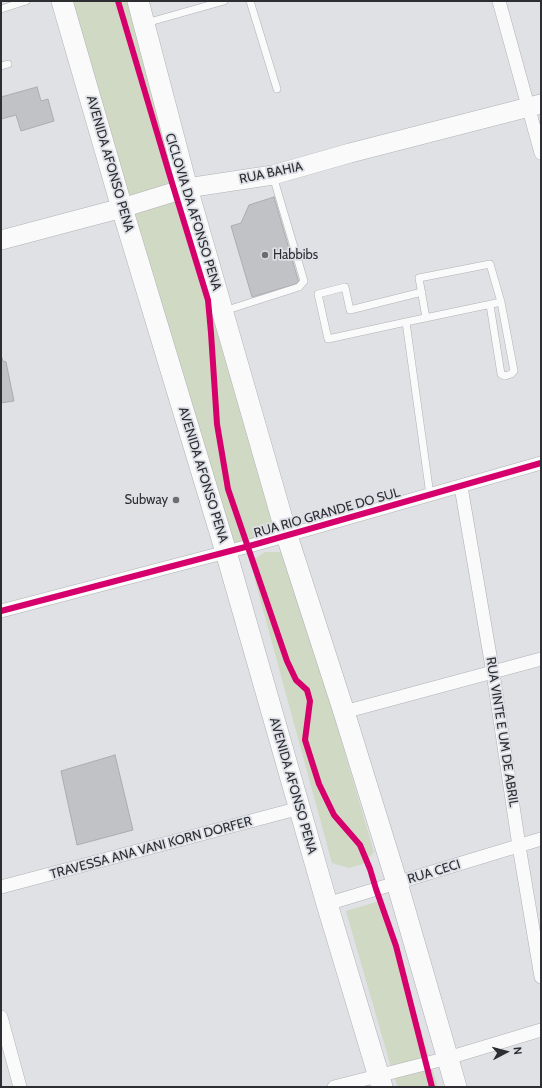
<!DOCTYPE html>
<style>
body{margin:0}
#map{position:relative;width:542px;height:1088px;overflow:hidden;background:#dfe1e5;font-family:Cabin,sans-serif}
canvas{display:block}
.frame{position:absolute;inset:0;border:2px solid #2d2e31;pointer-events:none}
.north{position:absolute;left:486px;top:1032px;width:40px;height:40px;-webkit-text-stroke:3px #dde0e7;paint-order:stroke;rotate:84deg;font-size:11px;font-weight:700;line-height:16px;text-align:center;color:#2d2e31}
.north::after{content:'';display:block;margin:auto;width:14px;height:18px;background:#2d2e31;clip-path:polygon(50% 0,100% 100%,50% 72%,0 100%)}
</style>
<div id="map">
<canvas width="542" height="1088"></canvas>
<div class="frame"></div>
<div class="north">N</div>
</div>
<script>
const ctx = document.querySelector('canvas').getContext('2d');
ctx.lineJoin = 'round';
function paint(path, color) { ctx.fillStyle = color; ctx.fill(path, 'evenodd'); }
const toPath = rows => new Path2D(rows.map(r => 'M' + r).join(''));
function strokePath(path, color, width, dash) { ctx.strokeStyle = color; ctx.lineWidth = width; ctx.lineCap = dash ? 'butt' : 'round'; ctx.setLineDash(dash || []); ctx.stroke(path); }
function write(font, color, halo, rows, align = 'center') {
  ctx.font = font + ' Cabin,sans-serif'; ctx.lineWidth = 3.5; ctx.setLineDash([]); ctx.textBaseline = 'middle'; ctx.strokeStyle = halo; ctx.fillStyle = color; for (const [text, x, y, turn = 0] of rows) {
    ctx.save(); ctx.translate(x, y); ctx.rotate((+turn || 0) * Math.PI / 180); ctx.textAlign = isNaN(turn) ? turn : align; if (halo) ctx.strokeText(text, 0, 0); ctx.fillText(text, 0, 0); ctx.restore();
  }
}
paint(toPath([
 [62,1,138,1,287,536,226,552],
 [265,552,286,552,374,852,363,864,349,868,332,863,250,562],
 [383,900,431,1065,438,1087,398,1087,393,1074,346,911]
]), '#d0d9c3');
const building = toPath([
 [37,87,41,101,48,99,54,121,21,131,16,115,1,119,1,97,37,87],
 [274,197,299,283,252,297,231,226,241,223,249,205,274,197],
 [1,355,3,361,6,362,14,401,1,403,1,355],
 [115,755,133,830,77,845,61,771,115,755]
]);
paint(building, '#c1c2c5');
strokePath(building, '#abacaf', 1);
const lane = toPath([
 [250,1,277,89],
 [1,9,26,1],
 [146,23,224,1],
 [1,66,8,64],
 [224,311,299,287,304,281,273,176],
 [426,318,419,278,490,264,501,302],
 [406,322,328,339,318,294,345,287,350,310,422,292],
 [430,495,406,322,501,302,514,371,511,374,505,376,501,374,490,305]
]);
const street = toPath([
 [499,1,541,153],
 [461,487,493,673,519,846,541,977],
 [1,611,253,545,541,463],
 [344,712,541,659],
 [1,887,300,808],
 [327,904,541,839],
 [1,1017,20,1087],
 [334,1087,448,1058,541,1030]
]);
const secondary = toPath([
 [1,240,122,208,187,188,273,175,350,153,541,104]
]);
const primary = toPath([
 [62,1,122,208,226,552,327,904,382,1087],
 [138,1,187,188,287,536,344,712,397,883,456,1087]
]);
strokePath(lane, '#afb1b4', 8);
strokePath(street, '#afb1b4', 14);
strokePath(secondary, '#afb1b4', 20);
strokePath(primary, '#afb1b4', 22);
strokePath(lane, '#fafafb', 7);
strokePath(street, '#fafafb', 13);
strokePath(secondary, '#fafafb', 19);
strokePath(primary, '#fafafb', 21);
strokePath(toPath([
 [118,1,169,173,208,300,211,333,217,424,228,489,287,661,296,680,307,690,310,701,305,740,319,784,334,815,360,845,370,869,376,889,396,946,432,1087],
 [1,611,253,545,541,463]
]), '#d6006c', 6);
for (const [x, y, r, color] of [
 [265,255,4,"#6b6d70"],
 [176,500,4,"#6b6d70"]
]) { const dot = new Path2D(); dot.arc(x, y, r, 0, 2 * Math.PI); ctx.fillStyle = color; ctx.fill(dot); strokePath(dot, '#dde0e7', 1.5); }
write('13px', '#2d2e31', '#dde0e7', [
 ["AVENIDA AFONSO PENA",110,164,74],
 ["RUA BAHIA",271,173,-12],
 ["CICLOVIA DA AFONSO PENA",193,212,73],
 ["AVENIDA AFONSO PENA",203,475,73],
 ["RUA RIO GRANDE DO SUL",327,513,-16],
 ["RUA VINTE E UM DE ABRIL",502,732,81],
 ["AVENIDA AFONSO PENA",293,786,74],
 ["TRAVESSA ANA VANI KORN DORFER",151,848,-15],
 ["RUA CECI",434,872,-17]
]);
write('13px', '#2d2e31', '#dde0e7', [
 ["Habbibs",273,255],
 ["Subway",168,500,"right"]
], 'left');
</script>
